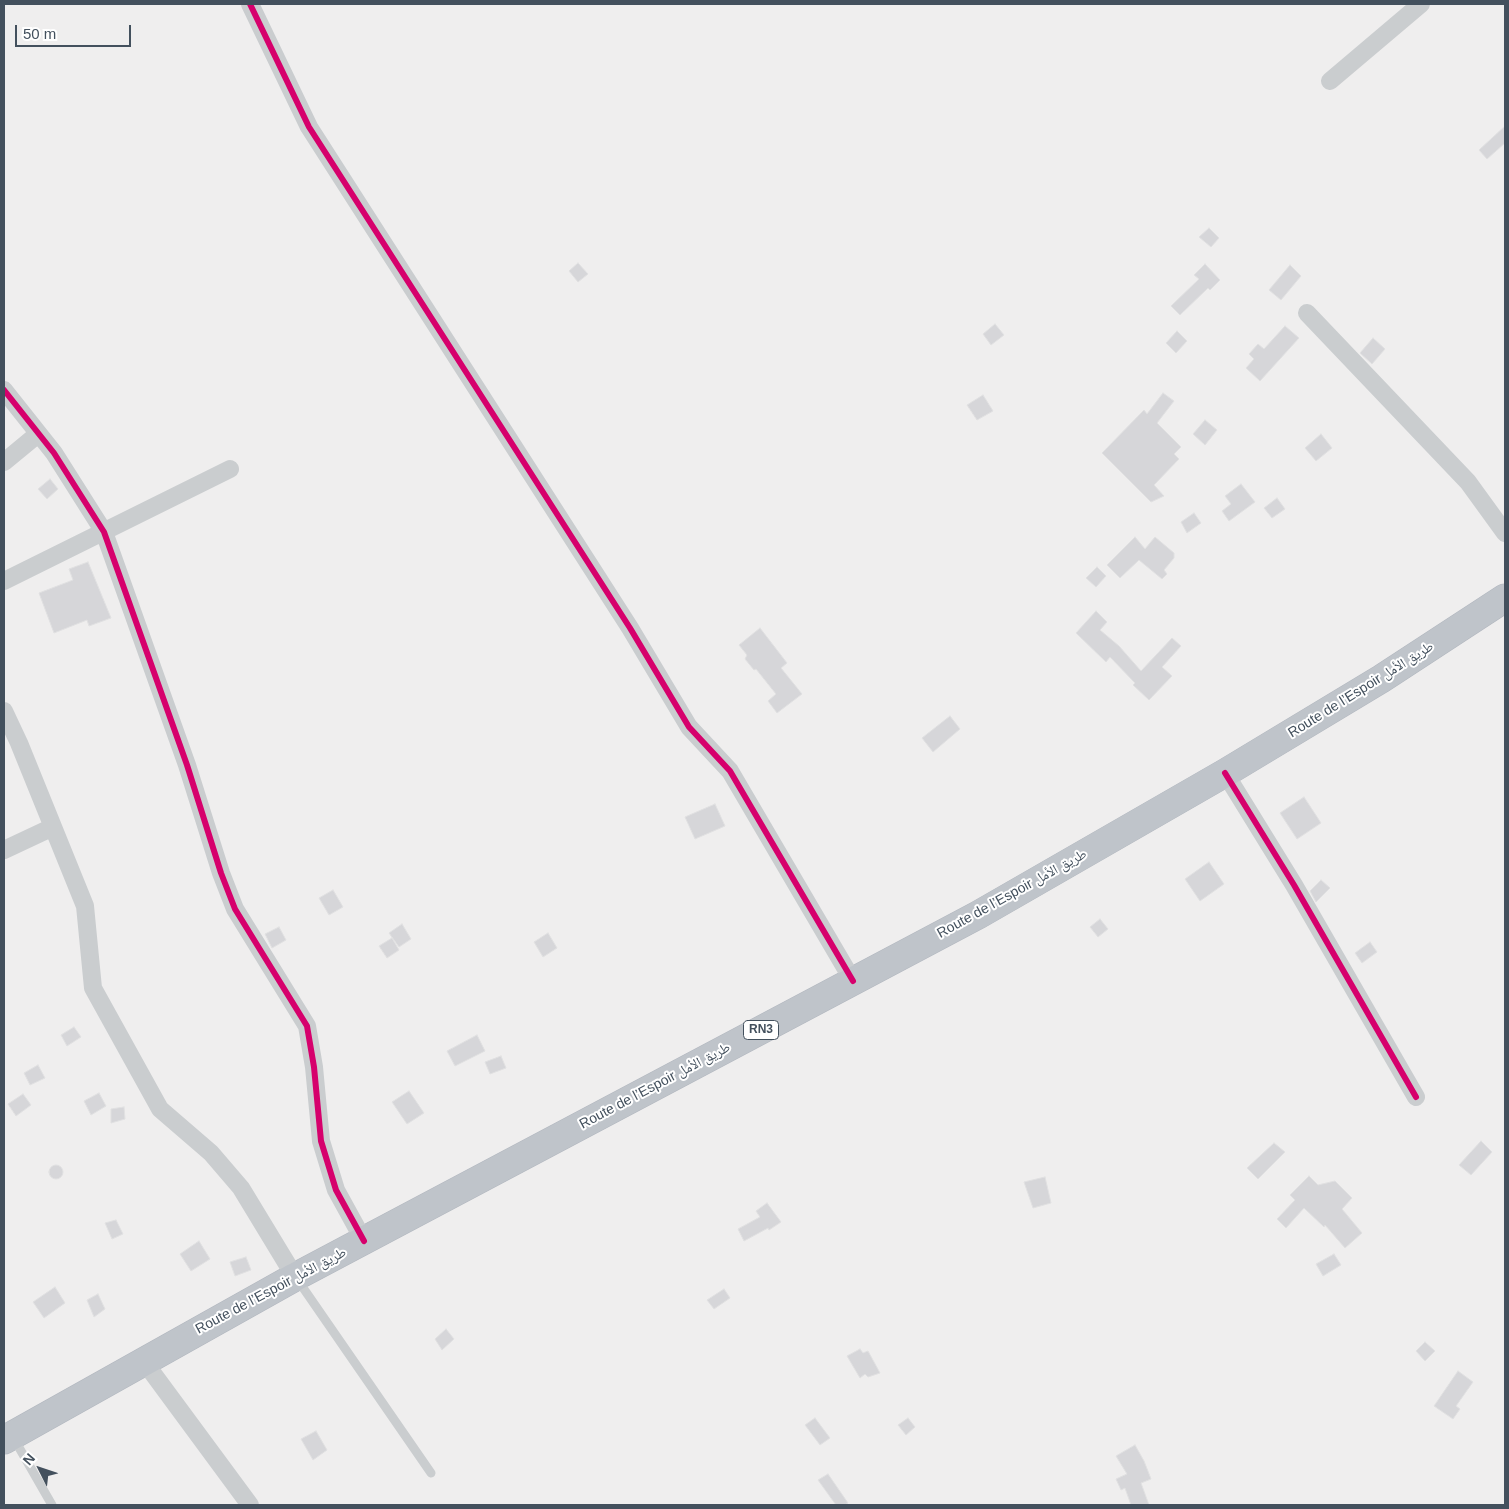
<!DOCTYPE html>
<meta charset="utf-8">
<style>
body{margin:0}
#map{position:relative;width:1509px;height:1509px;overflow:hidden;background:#efeeee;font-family:Helvetica,sans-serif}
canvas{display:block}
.frame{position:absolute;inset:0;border:5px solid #43505d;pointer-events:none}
.north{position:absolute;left:15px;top:1444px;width:50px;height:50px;-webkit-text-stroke:4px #fff;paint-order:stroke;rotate:311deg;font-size:14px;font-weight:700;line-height:20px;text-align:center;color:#43505d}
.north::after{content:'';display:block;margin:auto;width:18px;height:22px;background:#43505d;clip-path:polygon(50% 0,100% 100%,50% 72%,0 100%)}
.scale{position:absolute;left:15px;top:25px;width:116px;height:22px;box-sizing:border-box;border:2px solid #43505d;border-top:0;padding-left:6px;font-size:15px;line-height:18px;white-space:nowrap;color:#43505d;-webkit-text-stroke:4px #fff;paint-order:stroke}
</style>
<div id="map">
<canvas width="1509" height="1509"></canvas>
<div class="frame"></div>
<div class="north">N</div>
<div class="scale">50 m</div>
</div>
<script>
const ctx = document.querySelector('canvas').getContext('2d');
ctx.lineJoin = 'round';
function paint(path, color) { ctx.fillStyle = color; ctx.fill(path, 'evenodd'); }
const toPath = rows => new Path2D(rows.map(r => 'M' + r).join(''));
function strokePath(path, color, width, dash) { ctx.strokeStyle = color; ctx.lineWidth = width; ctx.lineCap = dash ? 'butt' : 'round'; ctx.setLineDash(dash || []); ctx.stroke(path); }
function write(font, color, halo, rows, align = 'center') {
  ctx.font = font + ' Helvetica,"Noto Naskh Arabic",sans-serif'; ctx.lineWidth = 4; ctx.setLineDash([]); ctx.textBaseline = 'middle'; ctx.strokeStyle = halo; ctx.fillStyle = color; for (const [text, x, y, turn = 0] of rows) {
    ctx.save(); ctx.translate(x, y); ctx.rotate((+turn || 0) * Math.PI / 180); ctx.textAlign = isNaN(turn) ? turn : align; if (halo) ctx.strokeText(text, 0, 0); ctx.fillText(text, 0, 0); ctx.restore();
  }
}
const building = toPath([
 [1505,126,1505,143,1487,159,1479,150,1505,126],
 [1209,228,1219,238,1211,247,1199,237,1209,228],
 [578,263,588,274,578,282,569,271,578,263],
 [1205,264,1220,280,1210,290,1208,288,1180,315,1171,306,1199,279,1194,275,1205,264],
 [1290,265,1301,276,1281,300,1269,290,1290,265],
 [995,324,1004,335,991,345,983,334,995,324],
 [1285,326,1299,338,1260,381,1246,368,1254,359,1249,354,1258,344,1264,349,1285,326],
 [1177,331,1187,341,1176,353,1166,343,1177,331],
 [1373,338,1385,349,1372,364,1360,353,1373,338],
 [1163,393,1174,401,1157,423,1181,447,1174,454,1179,459,1154,485,1164,496,1151,502,1102,453,1144,410,1147,414,1163,393],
 [983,395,993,411,977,420,967,405,983,395],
 [1205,420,1217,430,1205,445,1193,434,1205,420],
 [1321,434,1332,448,1316,461,1305,448,1321,434],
 [50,479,58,489,47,499,38,489,50,479],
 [1241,484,1255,502,1229,521,1222,511,1231,504,1225,496,1241,484],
 [1277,498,1285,509,1272,518,1264,508,1277,498],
 [1194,513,1201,523,1187,533,1181,522,1194,513],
 [1135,537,1145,549,1155,537,1174,553,1174,558,1164,570,1167,574,1162,579,1139,560,1120,578,1107,565,1135,537],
 [88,562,111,618,89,626,87,620,54,633,39,593,73,580,69,569,88,562],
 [1097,567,1106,576,1096,587,1086,578,1097,567],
 [1096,611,1107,622,1100,630,1119,646,1141,671,1172,638,1181,646,1162,667,1172,676,1149,700,1133,685,1135,683,1110,657,1106,662,1076,633,1096,611],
 [760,628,787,663,781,668,802,694,777,713,768,701,776,694,756,669,754,670,745,659,747,655,739,645,760,628],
 [950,716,960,729,933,752,922,738,950,716],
 [1304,797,1321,823,1297,839,1280,813,1304,797],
 [715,804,725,826,695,839,685,817,715,804],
 [1209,862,1224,884,1200,901,1185,879,1209,862],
 [1321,880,1330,888,1316,902,1310,891,1321,880],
 [333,890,343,907,329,915,319,898,333,890],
 [1100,919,1108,929,1098,937,1090,927,1100,919],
 [402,924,411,939,399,947,389,933,402,924],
 [279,927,286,940,272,948,265,934,279,927],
 [548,933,557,948,543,957,534,942,548,933],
 [392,938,399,950,387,958,379,946,392,938],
 [1370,942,1377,952,1362,963,1355,953,1370,942],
 [74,1027,81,1037,67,1046,61,1035,74,1027],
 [477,1035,485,1051,455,1066,447,1051,477,1035],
 [501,1056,506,1068,490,1074,485,1062,501,1056],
 [38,1065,45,1078,30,1085,24,1073,38,1065],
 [409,1091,424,1113,407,1124,392,1102,409,1091],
 [99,1093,106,1106,91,1115,84,1101,99,1093],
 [23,1094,31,1105,16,1116,8,1104,23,1094],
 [124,1107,125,1119,111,1123,111,1109,124,1107],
 [1481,1141,1492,1152,1471,1175,1459,1165,1481,1141],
 [1274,1143,1285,1152,1258,1179,1247,1168,1274,1143],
 '49 1172a7 7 0 1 1 14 0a7 7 0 1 1-14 0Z',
 [1309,1176,1318,1185,1335,1181,1352,1198,1342,1209,1362,1233,1345,1248,1325,1225,1324,1227,1304,1208,1286,1228,1277,1219,1295,1200,1290,1195,1309,1176],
 [1045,1177,1051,1203,1033,1208,1024,1182,1045,1177],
 [767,1203,781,1222,769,1230,768,1228,744,1241,738,1229,760,1217,756,1211,767,1203],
 [116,1220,123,1234,112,1239,105,1223,116,1220],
 [199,1241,210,1259,191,1271,180,1254,199,1241],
 [1334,1254,1341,1265,1323,1276,1316,1264,1334,1254],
 [246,1257,251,1270,235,1276,230,1262,246,1257],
 [55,1287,65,1303,44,1318,33,1302,55,1287],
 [724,1289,730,1298,714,1309,707,1300,724,1289],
 [98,1294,105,1309,94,1317,87,1300,98,1294],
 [446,1329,454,1339,442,1350,435,1339,446,1329],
 [1425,1342,1435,1351,1425,1361,1416,1351,1425,1342],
 [860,1349,863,1353,868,1351,880,1373,868,1377,865,1374,860,1378,847,1356,860,1349],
 [1458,1371,1473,1382,1456,1406,1460,1409,1453,1419,1434,1406,1458,1371],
 [815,1418,830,1438,820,1445,805,1425,815,1418],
 [908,1418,915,1427,906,1435,898,1425,908,1418],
 [316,1431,327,1450,313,1460,301,1439,316,1431],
 [1135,1445,1144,1461,1151,1479,1141,1483,1149,1505,1131,1505,1125,1488,1121,1490,1116,1479,1127,1474,1116,1456,1135,1445],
 [828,1474,848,1503,845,1505,836,1505,818,1480,828,1474]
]);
paint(building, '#d6d6d9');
strokePath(building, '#e0e0e1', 1);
const trunk = toPath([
 [4,1440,295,1277,978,915,1225,773,1381,679,1505,598]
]);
strokePath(trunk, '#b2b7bf', 29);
strokePath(toPath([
 [297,1279,431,1473],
 [13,1437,52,1505]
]), '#cacdcf', 9);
strokePath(toPath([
 [250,4,309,127,630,628,689,727,730,771,853,981],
 [1330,81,1421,4],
 [1307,313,1468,482,1505,533],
 [4,390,54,453,104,532,187,765,221,873,235,909,307,1026,314,1067,321,1141,336,1190,364,1241],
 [4,462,38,434],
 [4,581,230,469],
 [4,711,19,743,85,906,93,988,160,1109,211,1153,241,1188,295,1277],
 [1225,773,1294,885,1416,1097],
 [4,850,53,827],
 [143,1360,250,1505]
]), '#cacdcf', 18);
strokePath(trunk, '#bfc4ca', 28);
strokePath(toPath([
 [250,4,309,127,630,628,689,727,730,771,853,981],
 [4,390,54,453,104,532,187,765,221,873,235,909,307,1026,314,1067,321,1141,336,1190,364,1241],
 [1225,773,1294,885,1416,1097]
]), '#d6006c', 6);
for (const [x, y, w] of [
 [761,1030,35]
]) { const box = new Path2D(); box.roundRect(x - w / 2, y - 9.5, w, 19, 4); ctx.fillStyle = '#fff'; ctx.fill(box); strokePath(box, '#43505d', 1); }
write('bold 12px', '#43505d', null, [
 ["RN3",761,1030]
]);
write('14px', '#43505d', '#fff', [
 ["Route de l’Espoir طريق الأمل",1361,690,-32],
 ["Route de l’Espoir طريق الأمل",1012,894,-29],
 ["Route de l’Espoir طريق الأمل",655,1086,-28],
 ["Route de l’Espoir طريق الأمل",271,1291,-28]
]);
</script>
